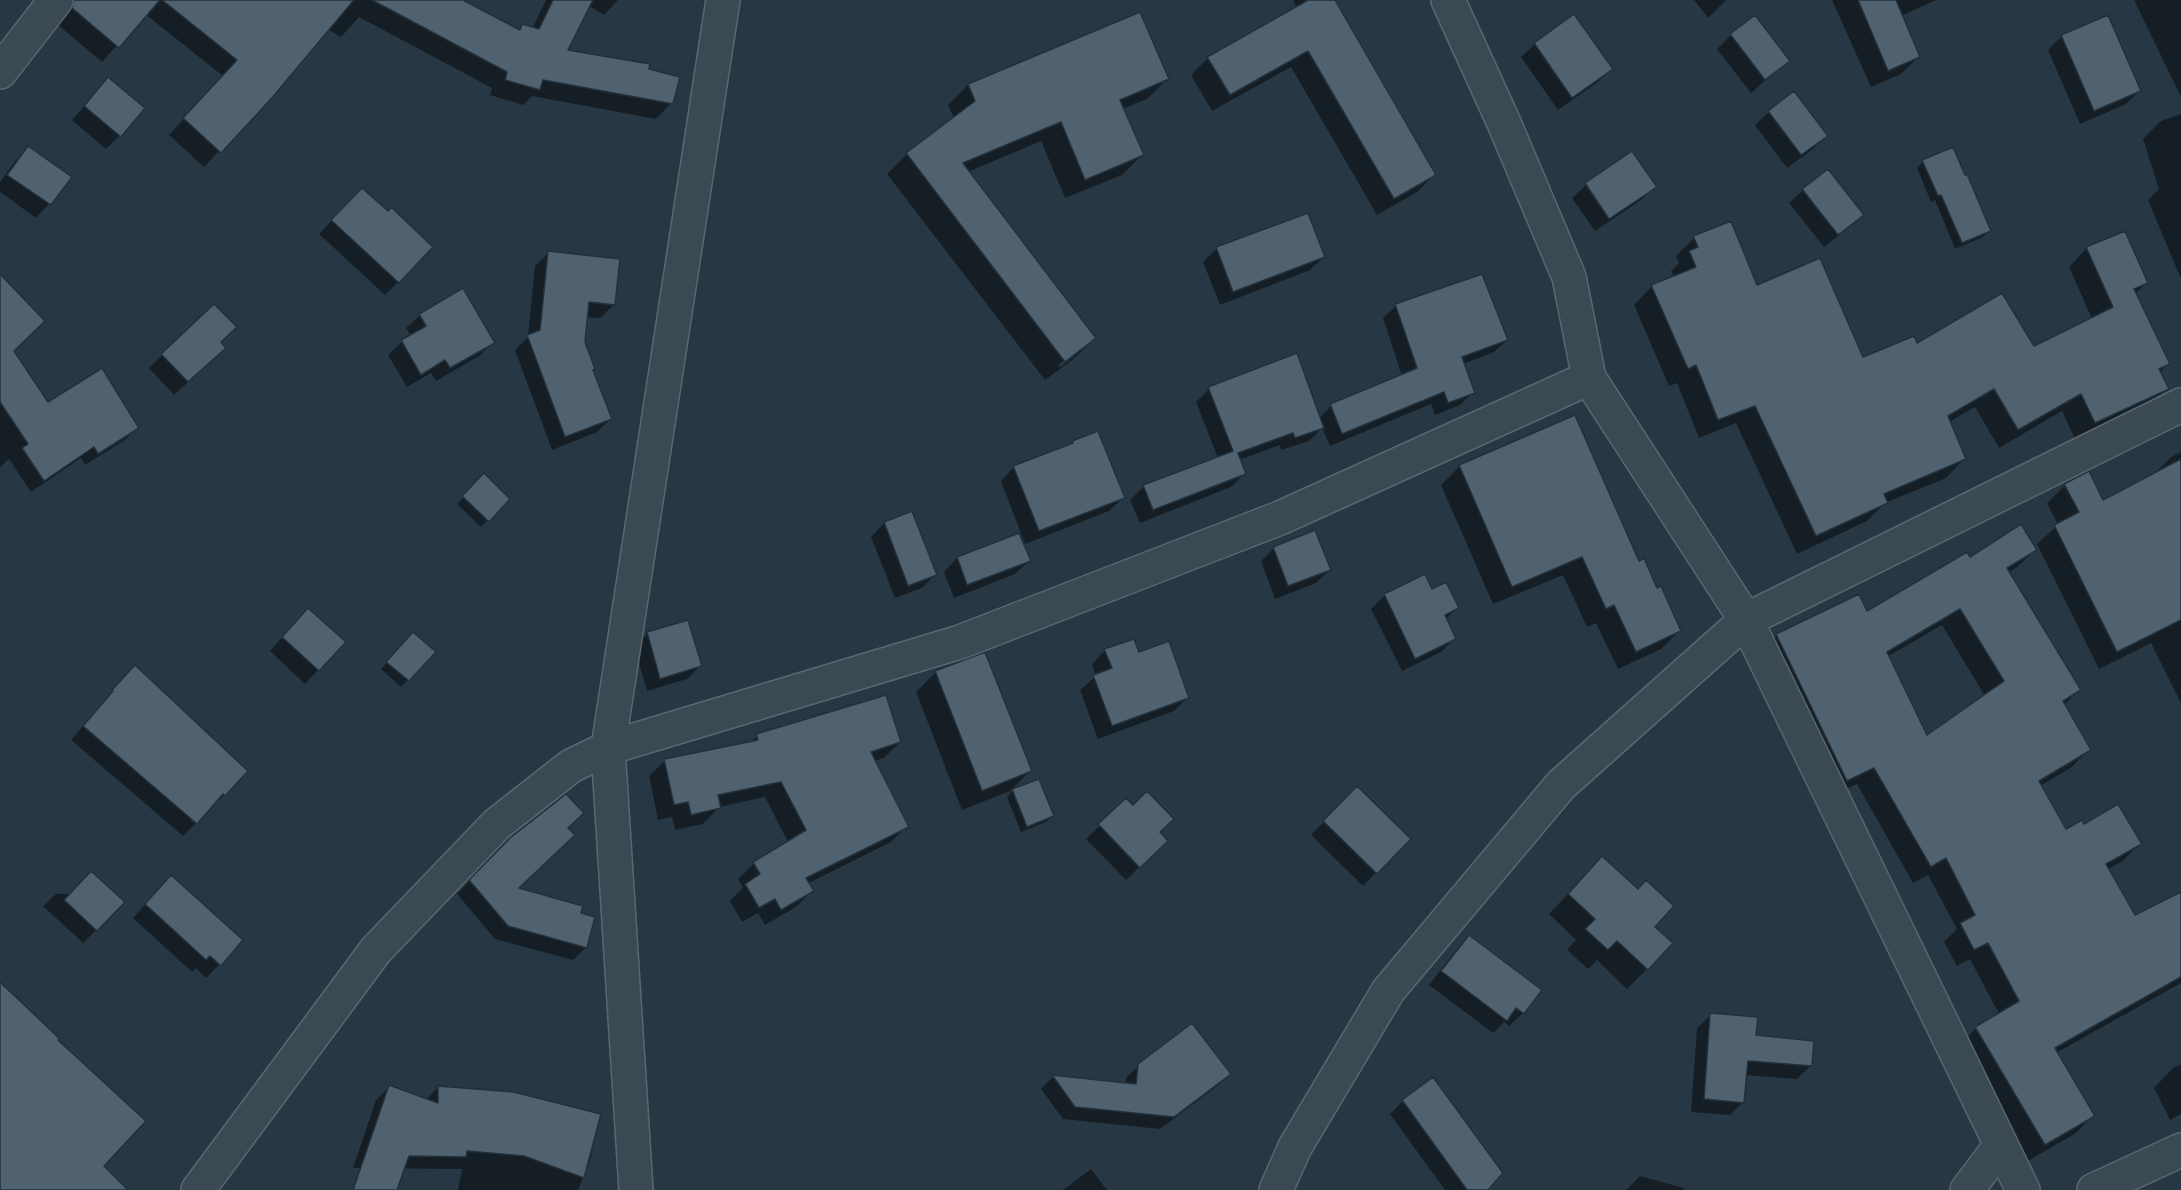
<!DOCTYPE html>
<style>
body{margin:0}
canvas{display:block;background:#273844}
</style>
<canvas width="2181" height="1190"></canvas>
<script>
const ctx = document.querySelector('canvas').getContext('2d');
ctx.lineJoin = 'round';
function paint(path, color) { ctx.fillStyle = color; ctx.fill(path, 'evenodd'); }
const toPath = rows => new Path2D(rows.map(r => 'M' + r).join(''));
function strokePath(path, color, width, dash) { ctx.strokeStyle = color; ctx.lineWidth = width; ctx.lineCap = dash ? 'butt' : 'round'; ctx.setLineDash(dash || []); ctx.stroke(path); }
paint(toPath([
 [78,0,460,0,518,30,522,26,532,29,546,0,618,0,604,15,589,6,566,51,647,70,671,103,656,119,532,96,523,105,490,95,492,88,359,17,341,37,327,29,277,89,204,167,169,135,223,76,145,14,102,62,58,25],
 [1293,0,1335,0,1434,175,1417,192,1377,215,1291,67,1212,111,1191,75,1208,58,1297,8],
 [1694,0,1726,0,1708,18],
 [1832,0,1936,0,1901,16,1918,57,1901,74,1871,87],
 [2134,0,2181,0,2181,97],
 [1139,14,1167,79,1147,99,1122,109,1142,155,1122,175,1065,198,1041,141,968,172,1094,338,1075,358,1045,380,887,174,907,154,954,118,948,105,968,85],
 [1075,353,1075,356,1060,367,1058,365],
 [1574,16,1611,68,1598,82,1558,110,1521,57,1535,44],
 [1755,17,1788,61,1751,93,1717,49,1731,35],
 [2062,36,2139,91,2126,104,2080,124,2048,50],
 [108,79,119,136,106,149,72,120],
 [1793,93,1826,136,1813,149,1787,168,1755,125,1769,112],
 [2181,114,2181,279,2148,200,2159,189,2143,139,2161,121],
 [28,148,70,177,49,204,36,218,0,192,0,182,15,161],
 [1632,153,1655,187,1641,200,1595,231,1572,198,1586,185],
 [1923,162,1989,230,1983,237,1955,249,1935,200,1931,202,1917,168],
 [1803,190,1862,215,1848,228,1824,247,1789,203],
 [349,203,398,282,385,295,319,234],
 [1694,238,1757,287,1862,359,1916,345,2033,348,2092,319,2069,267,2087,248,2146,283,2135,294,2168,364,2159,373,2167,388,2149,407,2076,441,2062,411,1999,448,1975,407,1949,422,1964,459,1946,478,1885,503,1867,521,1797,554,1736,423,1699,438,1677,383,1669,386,1634,305,1652,286,1674,277,1671,271,1679,263,1676,256],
 [1217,248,1324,257,1310,270,1220,305,1203,262],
 [548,253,614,305,600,318,586,317,584,342,592,370,611,419,597,432,552,450,515,350,528,337,535,266],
 [0,304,13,351,47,404,137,428,125,440,85,465,81,458,31,492,9,459,0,467],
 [1396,306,1507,340,1494,352,1463,364,1473,392,1460,405,1435,415,1431,404,1330,446,1322,428,1309,441,1281,450,1280,445,1239,460,1244,474,1231,487,1140,523,1130,500,1144,486,1218,458,1196,402,1209,389,1319,418,1331,406,1402,376,1383,318],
 [420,315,493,343,479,356,436,381,431,373,407,387,388,355,402,342,411,336,406,328],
 [219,342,211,361,174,395,149,368,162,355],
 [1097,433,1123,498,1109,511,1025,544,1001,481,1014,467,1068,447,1072,442],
 [2181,452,2181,703,2151,643,2099,669,2037,544,2058,525,2047,503,2065,485,2102,502,2153,475,2171,457],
 [1460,466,1638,563,1657,590,1679,631,1661,649,1618,669,1596,623,1587,627,1563,575,1493,604,1441,485],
 [484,476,508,499,481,527,457,504],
 [911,513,935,575,922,588,895,598,871,537,884,523],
 [1018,535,1029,561,1015,574,954,598,944,572,957,558],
 [1274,548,1329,570,1316,583,1275,599,1261,561],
 [2035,550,2017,567,2008,573,2079,690,2064,705,2089,749,2072,767,2040,786,2066,831,2084,826,2140,843,2123,861,2108,869,2134,917,2181,894,2181,983,2056,1053,2093,1115,2076,1133,2028,1161,1959,1046,1976,1028,1999,1014,1970,959,1957,966,1944,942,1957,929,1928,875,1913,883,1857,784,1829,797,1760,653,1777,635,1866,613,1970,559],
 [1942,625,1985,696,1926,738,1887,657],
 [1385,595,1457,608,1445,620,1454,639,1441,652,1402,671,1371,609],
 [295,623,344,643,305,684,270,651],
 [648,633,700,666,687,679,647,691,634,646],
 [407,641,434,653,401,687,381,669],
 [1105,650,1138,654,1187,698,1174,711,1098,739,1080,690,1096,676,1092,664],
 [936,672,1030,771,1010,791,962,810,916,692],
 [122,681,224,795,183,836,71,740],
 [757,736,900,742,884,758,874,761,907,826,891,842,807,884,812,891,796,907,765,925,758,913,742,922,730,901,743,888,738,879,754,863,788,842,765,797,719,807,703,824,675,830,672,817,658,820,649,776,665,761,750,743],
 [1357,788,1409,839,1363,886,1311,835],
 [1013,790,1053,816,1046,822,1021,832,1007,797],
 [1126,800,1166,841,1126,880,1086,839],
 [566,828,517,889,579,914,586,947,573,960,495,939,457,894,496,853],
 [1602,858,1652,927,1647,969,1627,989,1597,960,1588,969,1567,950,1576,940,1549,914],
 [158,890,219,965,206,978,196,968,192,972,133,918],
 [56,894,71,894,96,930,83,943,43,906],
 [1469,937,1523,1013,1509,1026,1504,1022,1493,1033,1429,985,1456,950],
 [1711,1015,1755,1036,1811,1065,1797,1079,1745,1075,1743,1102,1730,1115,1691,1112,1697,1028],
 [2181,1064,2181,1114,2170,1120,2154,1088,2173,1068],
 [1139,1065,1229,1074,1217,1086,1160,1129,1063,1119,1041,1089,1053,1077,1126,1084,1126,1078],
 [389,1087,426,1100,438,1087,592,1155,578,1190,458,1190,462,1169,353,1168,376,1100],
 [1403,1101,1486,1190,1445,1190,1390,1114],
 [1091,1169,1107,1190,1063,1190],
 [1640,1176,1684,1188,1683,1190,1626,1190]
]), '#0007');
const building = toPath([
 [74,0,160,0,119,48,72,8,74,0],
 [162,0,354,0,271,99,221,153,183,118,237,60,162,0],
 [372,0,463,0,520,30,522,24,539,29,553,0,593,0,568,50,650,64,649,69,680,77,673,104,543,80,540,90,505,80,507,72,372,0],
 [1308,0,1335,0,1436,175,1394,199,1308,51,1230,95,1207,57,1308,0],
 [1858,0,1896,0,1920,57,1888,71,1858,0],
 [1140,12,1169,79,1120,100,1144,155,1085,180,1061,122,963,163,1096,338,1065,362,906,153,975,101,968,84,1140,12],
 [1574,14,1613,69,1572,98,1534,43,1574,14],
 [1755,15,1790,61,1765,80,1730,34,1755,15],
 [2108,15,2141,91,2094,111,2061,35,2108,15],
 [108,77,145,108,121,137,84,106,108,77],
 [1794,91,1828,136,1801,155,1768,111,1794,91],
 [28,146,72,177,51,205,7,175,28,146],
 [1953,147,1965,175,1967,174,1991,231,1962,243,1941,195,1938,196,1922,160,1953,147],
 [1632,151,1657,187,1609,219,1585,183,1632,151],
 [1828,169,1864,215,1838,235,1802,189,1828,169],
 [362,188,388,211,391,207,433,247,399,283,331,220,362,188],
 [1308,213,1325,257,1233,292,1216,247,1308,213],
 [1731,221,1757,285,1820,258,1863,357,1914,336,1917,343,2002,293,2034,346,2113,307,2086,247,2125,231,2148,283,2134,289,2170,364,2159,369,2169,389,2095,423,2081,394,2018,430,1994,389,1948,416,1966,459,1884,494,1888,503,1816,536,1755,406,1718,420,1696,365,1688,369,1651,285,1696,267,1689,251,1698,247,1693,236,1731,221],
 [548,251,620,259,615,305,589,302,585,342,595,369,593,370,612,419,565,437,527,335,540,330,548,251],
 [0,274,45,321,14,351,48,402,102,368,139,428,98,454,94,447,44,481,22,448,28,444,0,402,0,274],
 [1482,274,1508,340,1462,357,1475,393,1448,403,1444,392,1342,434,1330,404,1417,368,1395,304,1482,274],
 [463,288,495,343,450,368,445,360,421,375,401,340,426,326,419,314,463,288],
 [214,304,237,327,221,342,226,348,188,382,161,354,214,304],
 [1297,353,1324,428,1295,438,1293,433,1238,453,1246,474,1153,510,1143,485,1233,451,1208,387,1297,353],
 [1575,415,1639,561,1644,558,1657,588,1661,586,1681,631,1636,652,1614,605,1606,609,1582,557,1512,587,1459,465,1575,415],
 [1098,431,1125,498,1039,531,1013,466,1073,443,1072,441,1098,431],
 [2181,459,2181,620,2117,652,2054,525,2079,512,2064,484,2089,471,2103,500,2181,459],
 [484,473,510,499,489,522,462,496,484,473],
 [912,511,937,575,908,586,884,522,912,511],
 [2021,524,2037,550,2007,568,2081,690,2063,701,2091,750,2039,781,2066,829,2082,820,2084,824,2118,804,2142,844,2106,864,2135,915,2181,892,2181,977,2055,1048,2095,1116,2045,1145,1975,1027,2019,1001,1988,943,1974,950,1960,923,1975,915,1946,858,1931,867,1874,768,1847,781,1776,634,1859,594,1867,611,1967,552,1970,557,2021,524],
 [1960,609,2004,681,1927,735,1887,652,1960,609],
 [1315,530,1331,570,1288,586,1273,547,1315,530],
 [1019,533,1031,561,967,585,957,557,1019,533],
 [1425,574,1432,589,1446,582,1459,608,1445,615,1456,639,1415,659,1384,594,1425,574],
 [308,608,346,642,319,671,282,637,308,608],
 [688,620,702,666,660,679,647,632,688,620],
 [413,632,436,652,409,681,386,662,413,632],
 [1134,639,1139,652,1169,641,1189,698,1112,726,1093,675,1112,668,1104,649,1134,639],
 [985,652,1032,771,982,791,935,671,985,652],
 [135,665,248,771,225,796,223,794,197,824,83,726,113,691,112,690,135,665],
 [886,695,901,742,871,752,909,827,806,878,814,891,781,910,775,899,759,908,745,884,760,874,753,862,806,830,781,782,718,795,721,808,691,815,688,802,674,805,664,759,758,740,756,734,886,695],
 [1039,779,1054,816,1027,827,1012,789,1039,779],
 [1357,786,1411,839,1377,874,1323,821,1357,786],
 [1147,791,1174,819,1160,832,1168,841,1140,868,1098,824,1126,798,1133,805,1147,791],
 [566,794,584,813,568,828,575,835,519,888,583,906,581,913,595,917,587,948,508,926,469,880,510,838,566,794],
 [1602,856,1638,889,1646,880,1674,906,1655,927,1673,943,1648,970,1617,941,1608,950,1585,929,1595,919,1568,894,1602,856],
 [91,871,125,902,97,931,64,900,91,871],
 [171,875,243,940,221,966,210,956,206,960,145,904,171,875],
 [1469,935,1542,990,1524,1014,1516,1008,1507,1021,1441,971,1469,935],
 [0,982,59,1038,58,1040,146,1121,104,1166,128,1190,0,1190,0,982],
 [1710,1013,1758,1017,1756,1035,1814,1041,1812,1066,1748,1061,1744,1103,1704,1099,1710,1013],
 [1192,1023,1231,1074,1174,1117,1075,1107,1052,1075,1136,1084,1138,1064,1192,1023],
 [1433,1077,1503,1173,1488,1190,1467,1190,1402,1100,1433,1077],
 [389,1085,438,1103,438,1086,514,1092,601,1114,584,1178,524,1156,467,1151,466,1157,409,1156,397,1190,353,1190,389,1085]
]);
paint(building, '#50626f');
strokePath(building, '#22303b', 1.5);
const minor = toPath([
 [1448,0,1504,123,1569,277,1589,378,1746,620,2023,1190],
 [0,72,56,0],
 [198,1190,376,950,497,824,571,766,608,748,960,642,1280,518,1589,378],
 [636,1190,608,748,723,0],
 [1276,1190,1295,1147,1388,991,1561,785,1746,620,2181,405],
 [1967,1190,2001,1145],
 [2094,1190,2181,1150]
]);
strokePath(minor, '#5a6771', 36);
strokePath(minor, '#3b4953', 33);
</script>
